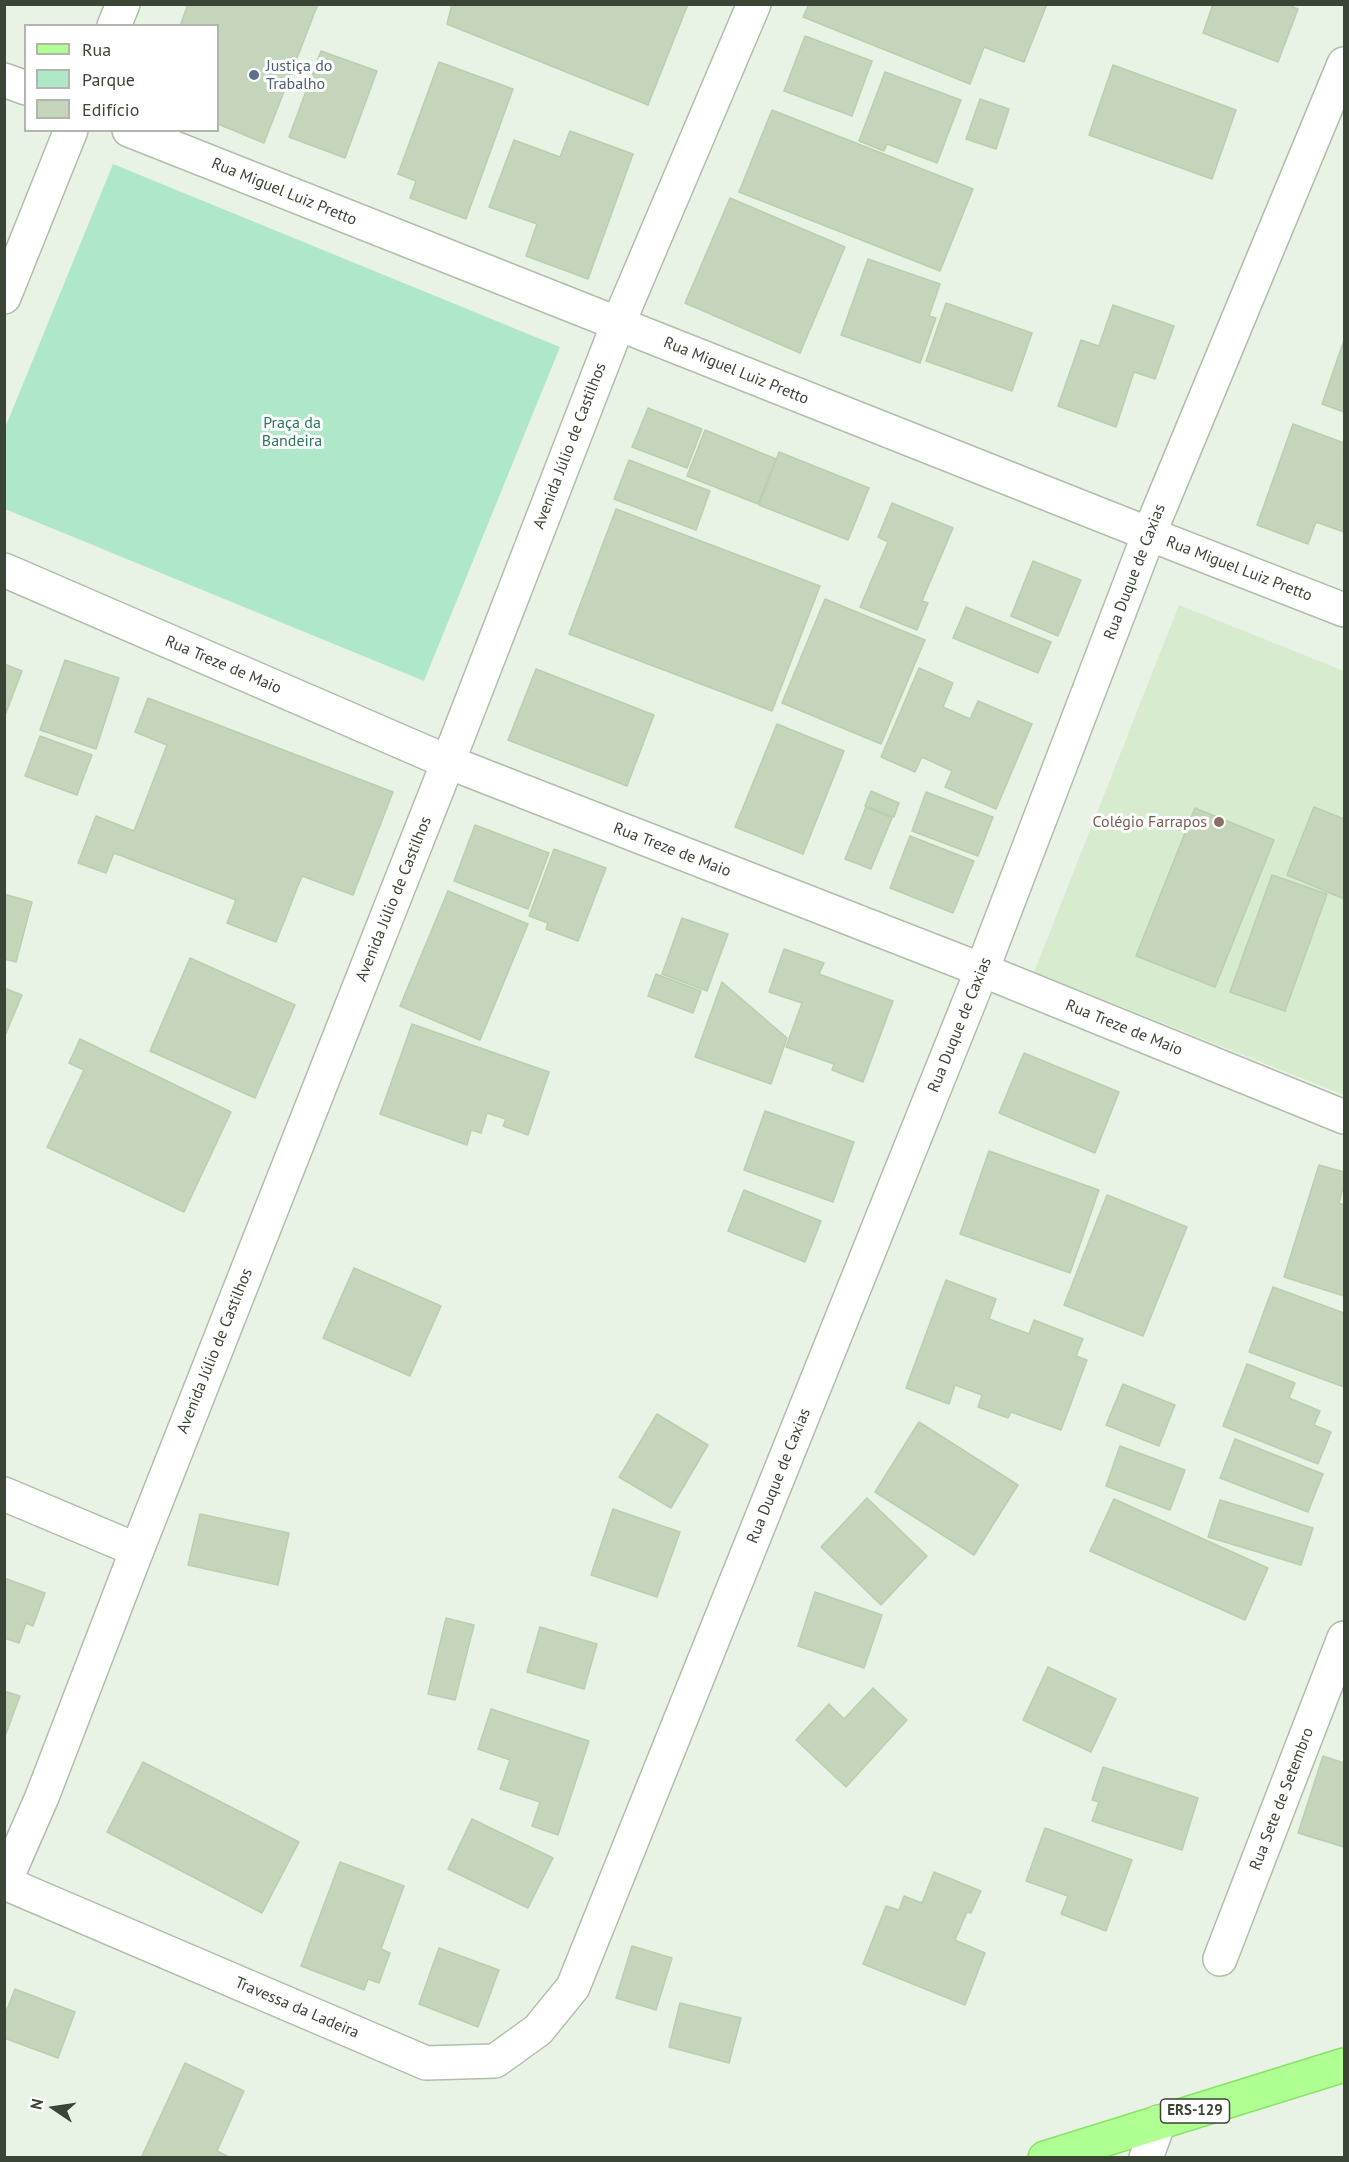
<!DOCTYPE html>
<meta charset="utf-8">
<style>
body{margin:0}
#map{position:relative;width:1349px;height:2162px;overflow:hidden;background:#e9f3e5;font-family:"PT Sans",sans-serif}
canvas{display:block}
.frame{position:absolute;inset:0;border:6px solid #3b4535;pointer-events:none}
.legend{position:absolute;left:24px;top:24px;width:195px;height:108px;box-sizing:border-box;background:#fff;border:2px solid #b1b5ae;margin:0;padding:8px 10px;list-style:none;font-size:18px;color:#3b4535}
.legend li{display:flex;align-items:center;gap:12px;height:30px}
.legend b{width:30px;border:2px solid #b1b5ae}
.north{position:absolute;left:24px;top:2078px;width:60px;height:60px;-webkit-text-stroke:4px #fff;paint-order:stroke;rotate:283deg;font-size:16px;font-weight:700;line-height:24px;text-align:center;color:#3b4535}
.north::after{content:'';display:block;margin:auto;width:21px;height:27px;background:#3b4535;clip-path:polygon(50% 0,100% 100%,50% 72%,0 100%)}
</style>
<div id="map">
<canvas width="1349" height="2162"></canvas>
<div class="frame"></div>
<ul class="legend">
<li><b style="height:8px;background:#afff93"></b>Rua</li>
<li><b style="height:16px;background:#aee8c9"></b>Parque</li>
<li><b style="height:16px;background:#c4d5bb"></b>Edifício</li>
</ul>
<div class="north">N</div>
</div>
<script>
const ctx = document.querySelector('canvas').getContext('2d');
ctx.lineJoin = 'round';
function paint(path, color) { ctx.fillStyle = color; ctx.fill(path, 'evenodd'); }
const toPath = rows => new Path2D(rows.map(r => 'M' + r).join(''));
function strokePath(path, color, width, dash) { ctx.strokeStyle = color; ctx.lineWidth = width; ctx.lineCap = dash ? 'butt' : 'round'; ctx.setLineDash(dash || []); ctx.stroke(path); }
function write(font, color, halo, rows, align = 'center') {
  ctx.font = font + ' "PT Sans",sans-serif'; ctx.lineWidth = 6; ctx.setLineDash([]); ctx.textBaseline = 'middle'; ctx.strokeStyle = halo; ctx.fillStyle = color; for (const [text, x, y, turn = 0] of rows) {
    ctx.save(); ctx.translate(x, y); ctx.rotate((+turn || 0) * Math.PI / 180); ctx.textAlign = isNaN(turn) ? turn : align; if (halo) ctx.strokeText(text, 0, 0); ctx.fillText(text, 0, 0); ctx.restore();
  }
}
paint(toPath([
 [1179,605,1344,671,1344,1095,1034,972]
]), '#d7eccf');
paint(toPath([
 [113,164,560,347,424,681,5,509,5,428]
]), '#aee8c9');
const building = toPath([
 [188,4,318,4,264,143,218,124,218,26,180,26,188,4],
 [452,4,688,4,648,105,447,24,452,4],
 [809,4,1047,4,1024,62,984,47,970,84,803,17,809,4],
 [1213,4,1286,4,1298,9,1278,62,1203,33,1213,4],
 [805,36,872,61,852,116,784,91,805,36],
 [321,51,377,71,345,158,289,137,321,51],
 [439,62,513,89,466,219,410,198,416,181,398,174,439,62],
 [1113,65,1236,110,1212,179,1089,135,1113,65],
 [885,72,961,100,937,163,887,144,884,151,859,141,885,72],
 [980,99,1009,109,996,149,966,139,980,99],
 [772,110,973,189,940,271,739,192,772,110],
 [570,131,633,154,588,279,526,256,537,224,489,207,514,140,560,157,570,131],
 [730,198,845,247,800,353,685,303,730,198],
 [868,259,940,284,929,316,936,318,920,363,841,335,868,259],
 [946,303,1032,333,1012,391,926,361,946,303],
 [1113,305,1174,326,1155,379,1134,372,1116,427,1058,406,1081,340,1099,346,1113,305],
 [1344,340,1344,412,1322,404,1344,340],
 [648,408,702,429,687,468,632,447,648,408],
 [1293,424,1344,443,1343,450,1344,450,1344,532,1316,522,1308,544,1257,525,1293,424],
 [705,430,776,459,758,504,687,476,705,430],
 [779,452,869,488,848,540,759,505,779,452],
 [629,460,710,491,696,530,614,499,629,460],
 [892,503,953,528,922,601,928,603,917,630,860,607,888,542,878,537,892,503],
 [616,509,820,586,772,711,569,634,616,509],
 [1033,561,1081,580,1058,636,1011,616,1033,561],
 [825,599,925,640,881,744,782,703,825,599],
 [966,607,1051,642,1038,673,953,638,966,607],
 [65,660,119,678,96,749,40,730,65,660],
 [4,664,22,671,4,718,4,664],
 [919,668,953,683,943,707,970,719,978,701,1032,724,996,809,945,787,952,771,922,757,915,772,881,757,919,668],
 [536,669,654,715,627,786,508,740,536,669],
 [148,698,393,792,353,895,302,876,276,942,227,923,236,900,114,853,106,873,78,863,96,816,134,831,167,745,135,732,148,698],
 [777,724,844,751,803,854,735,827,777,724],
 [40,736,92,755,77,795,25,776,40,736],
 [871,791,899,803,894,817,865,806,871,791],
 [926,792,993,817,978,856,912,831,926,792],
 [866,807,892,818,871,869,845,859,866,807],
 [1314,807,1344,819,1344,899,1287,875,1314,807],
 [1195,808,1274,840,1215,987,1136,956,1195,808],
 [475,825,549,853,528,909,454,881,475,825],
 [910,836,974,861,953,913,890,888,910,836],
 [554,849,606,868,578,941,546,929,548,923,529,916,554,849],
 [1272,875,1327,894,1285,1011,1230,992,1272,875],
 [448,891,528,924,480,1040,400,1006,448,891],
 [4,894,32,902,16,962,4,959,4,894],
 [682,918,728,934,707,991,662,974,682,918],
 [784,949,824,963,819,974,893,1001,863,1082,832,1070,834,1064,786,1047,802,1003,769,992,784,949],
 [190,958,295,1005,255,1098,150,1051,190,958],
 [656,974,701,991,693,1013,648,996,656,974],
 [722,982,787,1038,771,1084,695,1057,722,982],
 [4,988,22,995,4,1038,4,988],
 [412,1024,549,1072,528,1135,503,1126,506,1119,487,1113,481,1133,471,1130,467,1145,380,1114,412,1024],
 [80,1039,231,1112,184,1212,47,1147,84,1070,69,1063,80,1039],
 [1024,1053,1119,1092,1095,1153,999,1113,1024,1053],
 [765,1111,854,1142,833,1202,744,1170,765,1111],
 [989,1151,1099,1190,1070,1273,960,1234,989,1151],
 [1319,1165,1344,1172,1344,1184,1339,1203,1344,1205,1344,1296,1284,1277,1319,1165],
 [744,1190,821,1221,805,1262,728,1231,744,1190],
 [1107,1195,1187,1227,1143,1336,1064,1305,1107,1195],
 [354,1268,441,1306,410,1376,323,1338,354,1268],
 [946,1280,996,1299,989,1319,1029,1334,1034,1320,1083,1339,1076,1356,1087,1360,1061,1430,1011,1412,1008,1418,978,1407,982,1395,955,1385,949,1404,906,1388,946,1280],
 [1273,1287,1344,1313,1344,1387,1249,1352,1273,1287],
 [1247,1364,1295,1383,1289,1398,1320,1411,1314,1425,1331,1432,1318,1464,1223,1426,1247,1364],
 [1123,1384,1175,1405,1159,1446,1106,1425,1123,1384],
 [657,1414,708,1445,671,1508,619,1477,657,1414],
 [919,1422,1018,1485,974,1555,875,1492,919,1422],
 [1235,1439,1323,1474,1308,1512,1220,1478,1235,1439],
 [1120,1446,1185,1470,1170,1510,1106,1486,1120,1446],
 [867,1498,927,1556,881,1605,821,1547,867,1498],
 [1114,1499,1268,1568,1245,1620,1090,1551,1114,1499],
 [1220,1500,1313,1528,1301,1565,1208,1537,1220,1500],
 [613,1509,680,1532,657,1597,591,1575,613,1509],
 [200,1514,289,1533,278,1585,188,1565,200,1514],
 [4,1578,45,1593,33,1626,26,1623,19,1643,4,1638,4,1578],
 [815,1592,882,1615,864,1668,798,1646,815,1592],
 [446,1618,474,1625,455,1700,428,1694,446,1618],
 [540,1627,597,1644,584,1689,527,1672,540,1627],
 [1048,1667,1116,1699,1091,1752,1023,1720,1048,1667],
 [873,1688,907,1720,846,1787,796,1740,829,1704,844,1719,873,1688],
 [4,1691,20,1696,4,1739,4,1691],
 [491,1709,589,1741,558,1835,532,1826,540,1802,500,1789,510,1760,478,1749,491,1709],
 [1323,1756,1344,1763,1344,1847,1298,1833,1323,1756],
 [143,1762,299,1842,262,1913,107,1832,143,1762],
 [1103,1767,1198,1798,1182,1850,1092,1821,1099,1802,1092,1800,1103,1767],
 [472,1819,553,1858,528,1908,448,1869,472,1819],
 [1045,1828,1132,1860,1106,1931,1061,1914,1068,1896,1026,1881,1045,1828],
 [340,1862,404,1886,381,1949,390,1953,379,1983,368,1979,364,1990,301,1966,340,1862],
 [934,1872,981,1891,971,1913,967,1912,955,1940,985,1953,965,2005,863,1964,886,1906,899,1910,904,1896,922,1903,934,1872],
 [632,1946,672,1958,656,2010,616,1998,632,1946],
 [439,1948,499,1970,478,2027,419,2004,439,1948],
 [15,1989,75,2012,58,2058,4,2038,4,2017,15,1989],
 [680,2003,741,2018,729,2063,669,2047,680,2003],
 [185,2063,244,2091,217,2151,231,2158,141,2158,185,2063]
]);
paint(building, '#c4d5bb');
strokePath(building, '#bacfae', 1.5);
const minor = toPath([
 [4,80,26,88],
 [129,130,1149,534,1344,610],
 [4,570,448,762,982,970,1344,1117],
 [4,1494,137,1550],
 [5,1883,426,2063,495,2061,538,2030,573,1987,982,970,1149,534,1344,64],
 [1220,1959,1344,1638],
 [1146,2158,1159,2122]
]);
const tertiary = toPath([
 [114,26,123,4],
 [4,297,71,130],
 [4,1884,42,1797,137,1550,448,762,618,324,754,4]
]);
const primary = toPath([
 [1045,2158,1344,2065]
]);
strokePath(minor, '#afbea8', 36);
strokePath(tertiary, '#afbea8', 36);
strokePath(primary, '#86e462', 36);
strokePath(minor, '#fff', 33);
strokePath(tertiary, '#fff', 33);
strokePath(primary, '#afff93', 33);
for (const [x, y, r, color] of [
 [254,75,6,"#5c6f8a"],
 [1219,822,6,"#8d6e63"]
]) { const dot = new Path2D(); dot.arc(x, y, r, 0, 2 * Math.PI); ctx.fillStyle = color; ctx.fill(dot); strokePath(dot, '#fff', 2); }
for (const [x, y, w] of [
 [1195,2111,69]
]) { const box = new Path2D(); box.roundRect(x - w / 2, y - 12, w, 24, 4.5); ctx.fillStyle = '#fff'; ctx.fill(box); strokePath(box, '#3b4535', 1.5); }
write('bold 15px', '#3b4535', null, [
 ["ERS-129",1195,2111]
]);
write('16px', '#4e5e75', '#fff', [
 ["Justiça do",266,66],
 ["Trabalho",266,84]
], 'left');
write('16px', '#3b4535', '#fff', [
 ["Rua Miguel Luiz Pretto",284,192,22],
 ["Rua Miguel Luiz Pretto",736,371,22],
 ["Avenida Júlio de Castilhos",570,446,-69],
 ["Rua Miguel Luiz Pretto",1239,569,21],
 ["Rua Duque de Caxias",1135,572,-69],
 ["Rua Treze de Maio",223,665,23],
 ["Rua Treze de Maio",672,850,21],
 ["Avenida Júlio de Castilhos",394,899,-68],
 ["Rua Duque de Caxias",960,1025,-68],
 ["Rua Treze de Maio",1124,1028,22],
 ["Avenida Júlio de Castilhos",215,1351,-68],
 ["Rua Duque de Caxias",779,1476,-68],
 ["Rua Sete de Setembro",1282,1799,-69],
 ["Travessa da Ladeira",297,2008,23]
]);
write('16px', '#28775b', '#fff', [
 ["Praça da",292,423],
 ["Bandeira",292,441]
]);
write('16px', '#785e54', '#fff', [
 ["Colégio Farrapos",1207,822]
], 'right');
</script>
